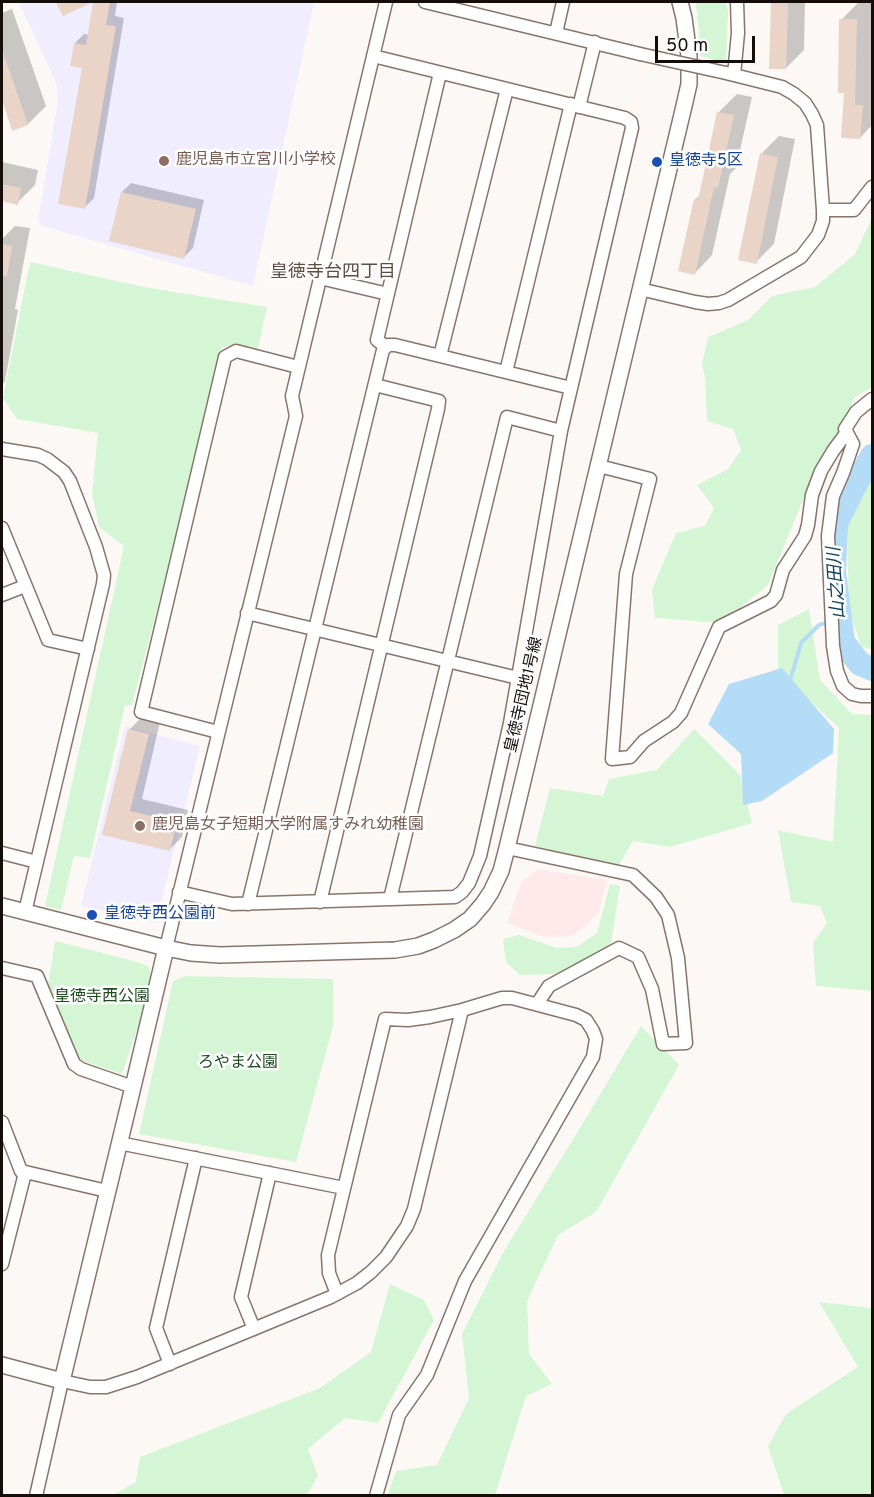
<!DOCTYPE html>
<meta charset="utf-8">
<style>
body{margin:0}
#map{position:relative;width:874px;height:1497px;overflow:hidden;background:#fcf8f5;font-family:Overpass,sans-serif}
canvas{display:block}
.frame{position:absolute;inset:0;border:3px solid #140d09;pointer-events:none}
.scale{position:absolute;left:655px;top:36px;width:100px;height:27px;box-sizing:border-box;border:3px solid #140d09;border-top:0;padding-left:8px;font-size:18px;line-height:21px;white-space:nowrap;color:#140d09;-webkit-text-stroke:4px #fff;paint-order:stroke}
</style>
<div id="map">
<canvas width="874" height="1497"></canvas>
<div class="frame"></div>
<div class="scale">50 m</div>
</div>
<script>
const ctx = document.querySelector('canvas').getContext('2d');
ctx.lineJoin = 'round';
function paint(path, color) { ctx.fillStyle = color; ctx.fill(path, 'evenodd'); }
const toPath = rows => new Path2D(rows.map(r => 'M' + r).join(''));
function strokePath(path, color, width, dash) { ctx.strokeStyle = color; ctx.lineWidth = width; ctx.lineCap = dash ? 'butt' : 'round'; ctx.setLineDash(dash || []); ctx.stroke(path); }
function write(font, color, halo, rows, align = 'center') {
  ctx.font = font + ' Overpass,"Noto Sans JP",sans-serif'; ctx.lineWidth = 5; ctx.setLineDash([]); ctx.textBaseline = 'middle'; ctx.strokeStyle = halo; ctx.fillStyle = color; for (const [text, x, y, turn = 0] of rows) {
    ctx.save(); ctx.translate(x, y); ctx.rotate((+turn || 0) * Math.PI / 180); ctx.textAlign = isNaN(turn) ? turn : align; if (halo) ctx.strokeText(text, 0, 0); ctx.fillText(text, 0, 0); ctx.restore();
  }
}
paint(toPath([
 [539,869,607,880,598,914,573,936,545,937,507,923,522,881]
]), '#ffe9eb');
paint(toPath([
 [19,2,314,2,253,286,42,226,38,220,58,101,57,85],
 [125,726,200,746,156,923,81,906]
]), '#efedfe');
paint(toPath([
 [696,2,726,2,728,11,726,64,701,56],
 [872,218,872,387,855,397,800,507,768,585,721,623,655,618,652,589,676,533,705,526,714,508,697,485,728,469,741,450,733,429,707,421,705,378,702,364,708,337,748,320,772,296,815,287,855,254],
 [30,262,144,287,267,307,258,348,222,346,198,453,132,705,125,705,90,858,74,856,61,910,45,906,124,546,99,527,92,494,98,433,17,419,3,398],
 [872,472,872,650,861,646,849,610,847,523],
 [809,609,820,680,852,714,872,715,872,991,816,986,813,943,827,923,820,906,791,902,778,830,833,842,839,728,778,671,778,625],
 [694,729,740,775,752,823,670,847,633,841,617,868,535,846,550,788,603,796,609,779,657,770],
 [610,884,620,886,610,950,586,964,554,974,520,975,506,962,503,939,519,935,557,948,577,947,597,933],
 [55,941,137,962,148,966,153,983,122,1074,84,1061,78,1057,48,986],
 [185,976,333,979,333,1026,296,1162,139,1134,173,981],
 [641,1026,679,1065,596,1212,558,1235,527,1301,529,1354,552,1384,526,1396,495,1495,387,1496,396,1471,437,1465,469,1398,462,1334,504,1251,580,1128],
 [390,1284,424,1300,434,1320,378,1423,345,1418,308,1449,318,1476,307,1495,113,1495,136,1482,140,1457,320,1388,371,1352],
 [819,1302,872,1308,872,1495,784,1495,768,1446,786,1414,858,1367]
]), '#d5f6d4');
paint(toPath([
 [782,668,834,729,833,753,762,801,743,805,741,754,708,724,729,684]
]), '#b4dcf7');
paint(toPath([
 [95,2,117,2,115,16,124,18,94,198,85,207,83,66,75,43,84,34,89,35],
 [772,2,805,2,804,50,786,68,771,67],
 [859,2,872,2,872,125,860,138,846,92,841,20],
 [12,9,46,106,28,124,13,129,2,96,2,13],
 [737,94,752,97,736,168,730,174,712,255,694,274,695,200,701,194,719,112],
 [779,136,795,139,774,244,756,262,761,154],
 [2,162,38,170,35,185,17,203,2,200],
 [131,183,204,200,193,248,184,257,122,192],
 [15,226,30,228,15,309,18,310,5,381,2,385,2,239],
 [142,717,160,722,142,799,188,810,182,837,169,850,104,834,129,730]
]), '#0003');
strokePath(toPath([
 [790,681,801,643,819,625,840,619]
]), '#b4dcf7', 4);
strokePath(toPath([
 [872,456,853,489,836,524,834,572,843,642,860,664,872,669]
]), '#b4dcf7', 24);
paint(toPath([
 [56,2,110,2,106,25,116,26,85,209,58,204,82,68,70,66,74,43,86,45,93,2,63,16],
 [771,2,788,2,786,69,769,69],
 [839,19,857,19,855,105,863,105,860,139,841,138,844,93,838,93],
 [3,52,28,125,12,131,2,100,2,53],
 [717,112,734,115,718,188,714,187,695,275,678,271,694,199,698,200],
 [760,153,778,157,757,264,738,260],
 [2,184,21,188,18,205,2,201],
 [121,192,196,209,184,259,109,241],
 [2,244,12,246,7,276,2,276],
 [128,729,149,734,130,811,177,822,170,851,102,835]
]), '#e9d4c7');
const minor = toPath([
 [425,2,640,54],
 [556,33,563,2],
 [734,75,738,33,737,2],
 [579,107,595,42],
 [823,210,854,210,872,187],
 [320,278,388,294],
 [640,289,695,302,708,304,719,303,728,300,801,257,818,235,823,221,823,210,817,125,812,114,805,103,794,94,782,87,726,73],
 [386,347,377,340,440,73],
 [440,356,507,89],
 [506,372,571,104],
 [872,399,856,412,845,429,853,444,843,473,833,496,828,536,833,646,837,671,843,686,852,694,861,696,872,696],
 [2,449,38,455,47,459,64,472,70,481,96,547,104,575,103,584,25,912],
 [599,466,650,479,626,574,612,759,630,757,644,741,673,722,681,713,719,627,771,601,776,595,783,570,805,536,808,525,812,495,821,471,833,451,847,432],
 [2,528,48,640,88,649],
 [2,595,25,586],
 [247,613,518,678],
 [218,732,141,712,225,357,236,351,298,367],
 [507,848,633,875,656,897,668,915,678,958,686,1043,663,1044,652,989,638,957,619,948,549,986,537,1004],
 [2,853,37,862],
 [179,892,232,904,455,897,462,892,469,883,480,856,510,723,561,431,632,128,631,122,625,118,373,56],
 [390,899,507,417,561,431],
 [320,902,438,409,439,401,375,385],
 [248,904,383,350,388,345,395,345,571,388],
 [166,948,296,416,292,396,386,2],
 [2,968,37,976,74,1064,81,1069,133,1087],
 [2,1122,21,1171,107,1191],
 [119,1143,344,1188],
 [2,1264,25,1173],
 [337,1294,329,1273,328,1255,385,1019,408,1020,430,1017,462,1010,502,998,512,998,576,1015,586,1020,593,1031,596,1039,593,1057,465,1281,427,1375,399,1415,376,1496],
 [254,1329,241,1297,270,1173],
 [170,1364,156,1328,196,1158],
 [36,1496,62,1381,90,1387,106,1387,137,1377,331,1297,357,1283,371,1272,386,1257,407,1226,414,1209,462,1010]
]);
const tertiary = toPath([
 [2,906,166,948,191,953,220,955,395,950,418,946,434,940,454,930,470,919,483,904,491,892,501,871,507,848,684,106,689,84,689,56,684,18,680,2],
 [2,1365,62,1381,133,1087,166,948]
]);
strokePath(minor, '#88756a', 15);
strokePath(tertiary, '#88756a', 18);
strokePath(minor, '#fff', 12);
strokePath(tertiary, '#fff', 15);
const minorBridge = toPath([
 [640,54,726,73]
]);
strokePath(minorBridge, '#88756a', 15, []);
strokePath(minorBridge, '#fff', 12);
for (const [x, y, r, color] of [
 [164,161,6,"#8d6e63"],
 [657,162,6,"#1a4fb4"],
 [140,826,6,"#8d6e63"],
 [92,915,6,"#1a4fb4"]
]) { const dot = new Path2D(); dot.arc(x, y, r, 0, 2 * Math.PI); ctx.fillStyle = color; ctx.fill(dot); strokePath(dot, '#fff', 2); }
write('16px', '#785e54', '#fff', [
 ["鹿児島市立宮川小学校",176,161],
 ["鹿児島女子短期大学附属すみれ幼稚園",152,826]
], 'left');
write('16px', '#164399', '#fff', [
 ["皇徳寺5区",669,162],
 ["皇徳寺西公園前",104,915]
], 'left');
write('16px', '#140d09', '#fff', [
 ["皇徳寺団地1号線",525,695,-77]
]);
write('16px', '#1e4b20', '#fff', [
 ["皇徳寺西公園",102,998],
 ["ろやま公園",238,1064]
]);
write('18px', '#5e4d43', '#fff', [
 ["皇徳寺台四丁目",333,273]
]);
write('italic 18px', '#12435e', '#fff', [
 ["山之田川",838,583,-94]
]);
</script>
